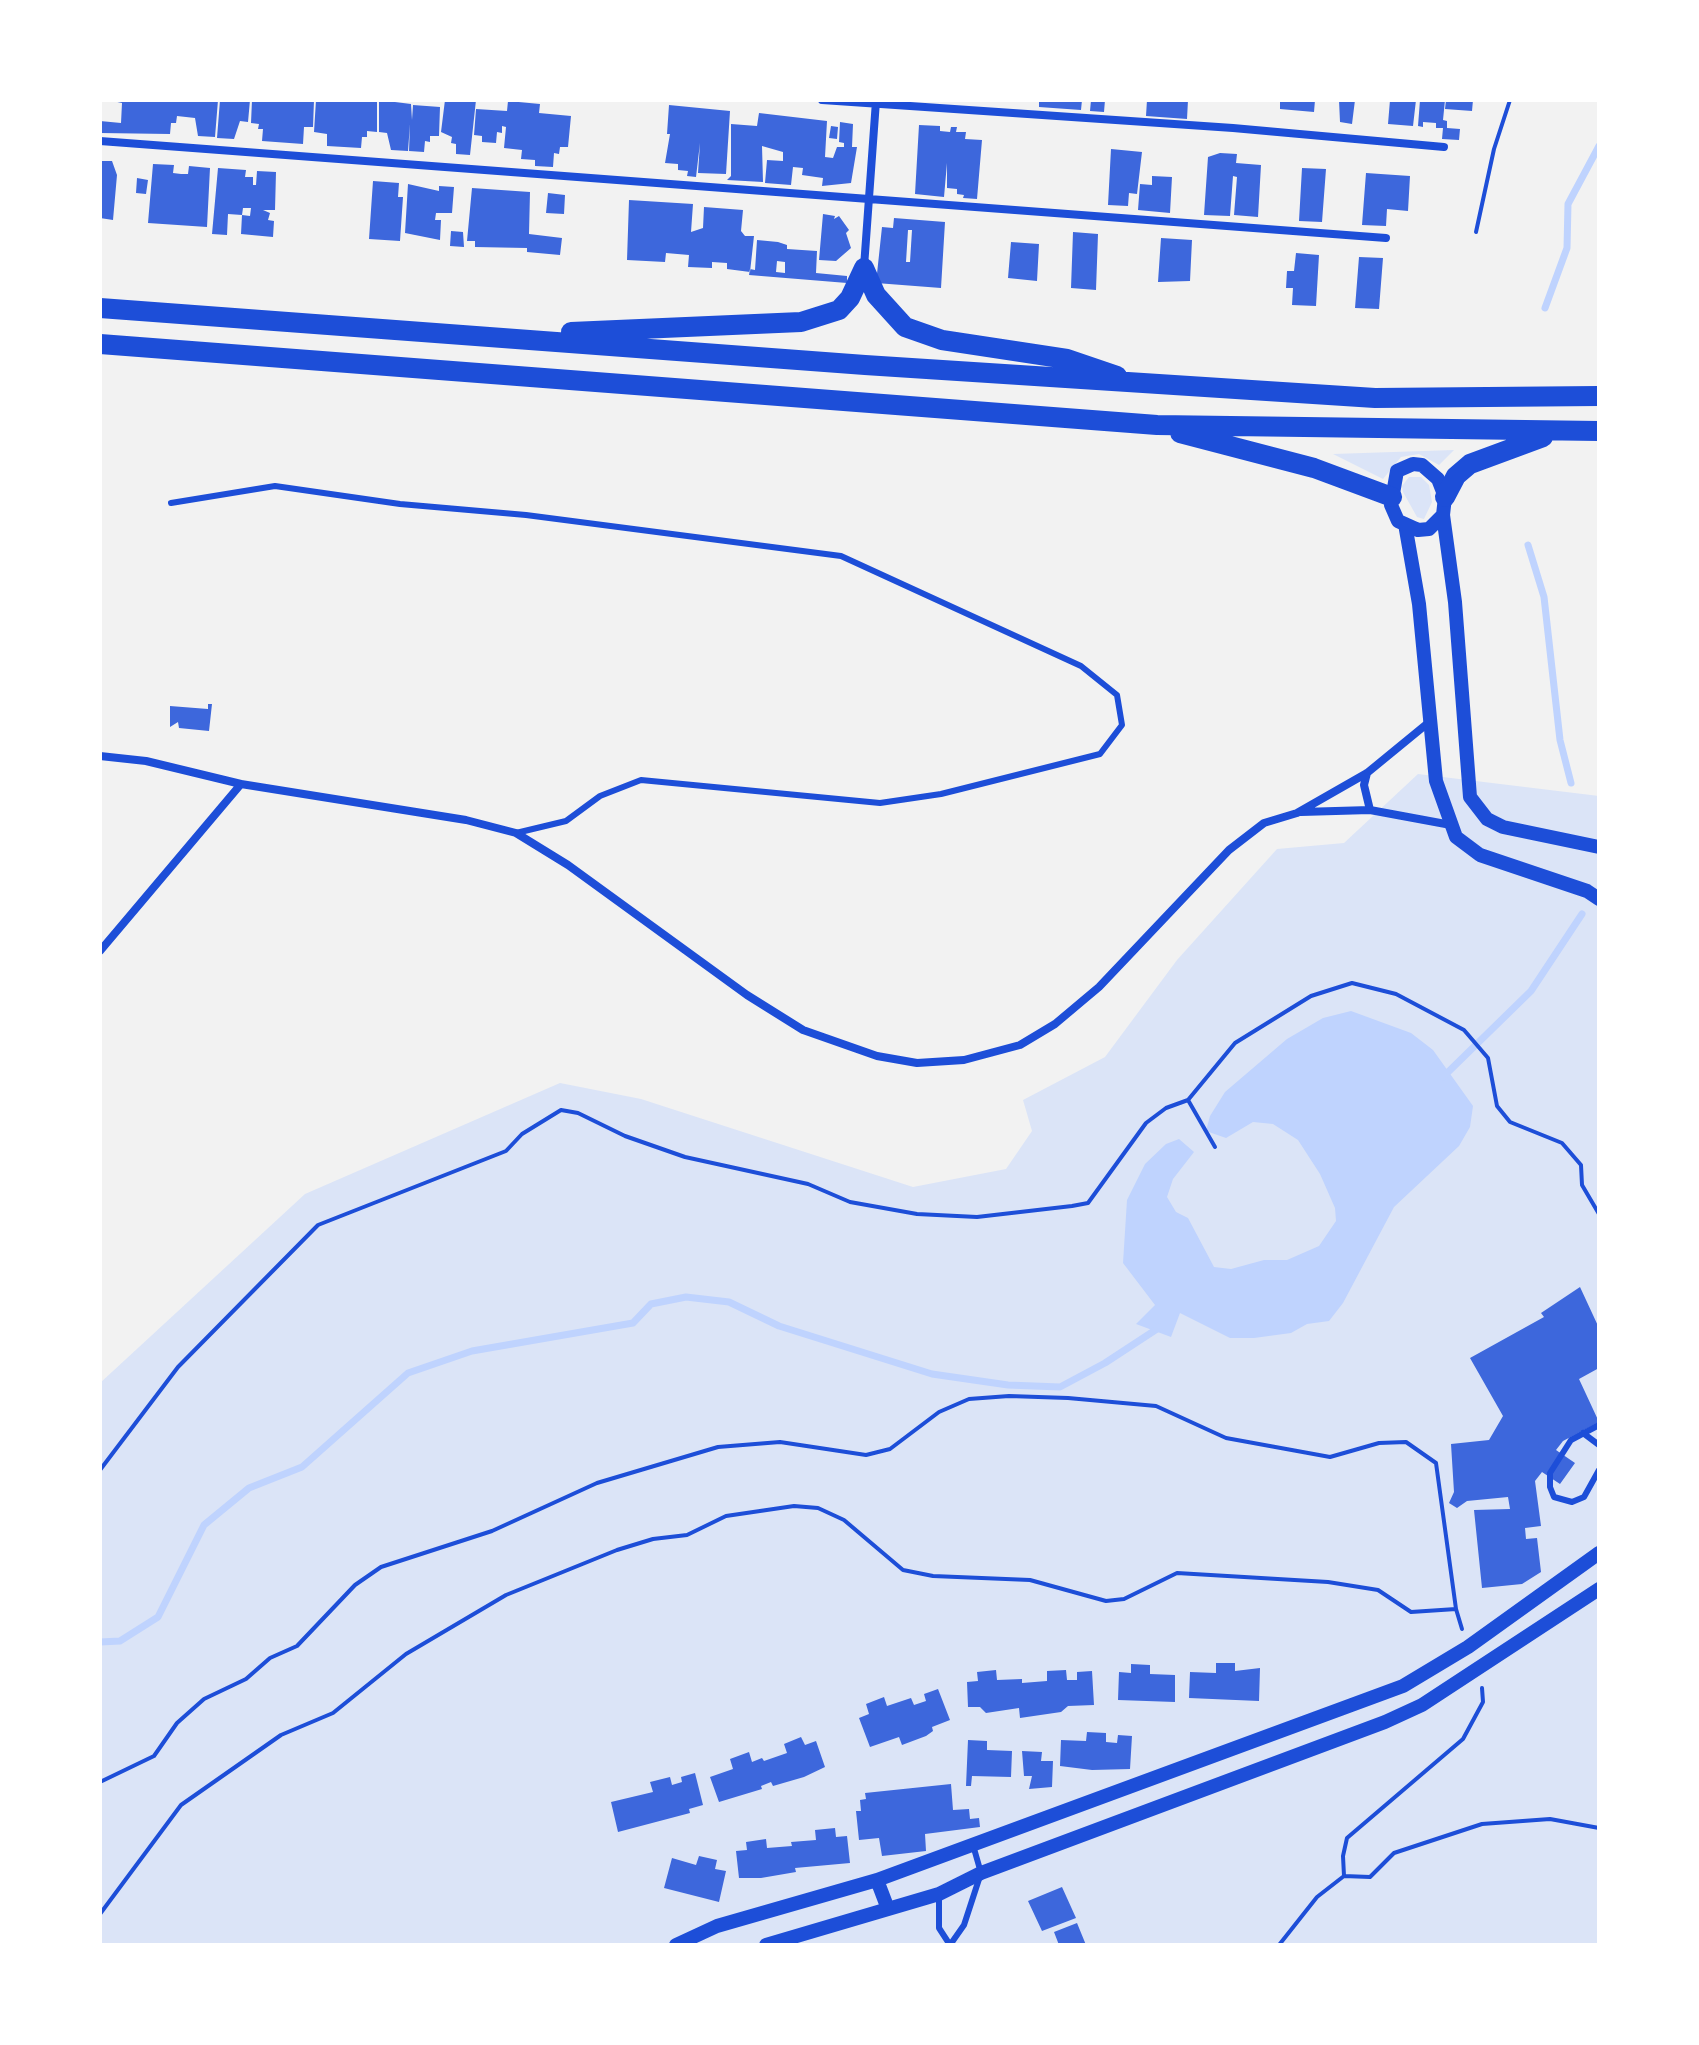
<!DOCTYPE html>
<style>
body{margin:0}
#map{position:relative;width:1699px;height:2045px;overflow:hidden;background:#f2f2f2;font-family:Lato,sans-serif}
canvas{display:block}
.frame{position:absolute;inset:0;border:102px solid #fff;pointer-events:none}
</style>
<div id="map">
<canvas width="1699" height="2045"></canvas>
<div class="frame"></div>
</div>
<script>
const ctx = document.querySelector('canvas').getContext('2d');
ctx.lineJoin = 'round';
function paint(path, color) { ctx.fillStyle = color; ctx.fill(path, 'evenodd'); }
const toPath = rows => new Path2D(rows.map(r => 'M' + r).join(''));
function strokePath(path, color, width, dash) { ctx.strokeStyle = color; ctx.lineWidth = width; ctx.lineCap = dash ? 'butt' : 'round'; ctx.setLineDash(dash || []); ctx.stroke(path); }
paint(toPath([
 [1454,450,1439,465,1419,454,1401,457,1383,479,1333,454],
 [1409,477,1421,477,1429,485,1432,502,1424,519,1417,517,1403,492,1402,486],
 [1418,774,1599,796,1599,1945,100,1945,100,1383,305,1194,560,1083,641,1099,913,1187,1006,1169,1032,1131,1023,1100,1105,1057,1177,960,1277,849,1344,843]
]), '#dbe4f7');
paint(toPath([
 [1351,1011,1411,1033,1433,1050,1473,1106,1470,1127,1459,1146,1394,1207,1343,1303,1329,1321,1307,1324,1291,1333,1254,1338,1230,1338,1180,1313,1171,1337,1136,1324,1155,1305,1123,1263,1127,1200,1145,1164,1166,1144,1179,1139,1194,1152,1173,1179,1167,1197,1176,1212,1188,1218,1214,1267,1231,1269,1264,1260,1287,1260,1319,1246,1336,1221,1335,1208,1320,1174,1298,1140,1273,1124,1253,1122,1226,1138,1206,1131,1210,1116,1225,1092,1287,1039,1323,1018]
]), '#bfd3fe');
strokePath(toPath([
 [1545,308,1567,248,1568,204,1599,146],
 [1528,545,1544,597,1560,740,1571,783],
 [1443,1077,1531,991,1582,914],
 [100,1642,120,1641,158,1617,204,1525,249,1488,302,1467,408,1373,472,1351,633,1323,651,1304,686,1297,729,1302,779,1326,932,1374,1008,1385,1060,1387,1105,1363,1160,1327]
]), '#bfd3fe', 7);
paint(toPath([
 [108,100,218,100,215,137,198,136,195,118,177,116,176,123,171,123,170,134,100,133,100,121,121,123,122,103],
 [220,100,250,100,248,122,240,121,234,139,217,138],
 [252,100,314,100,313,127,304,127,303,144,262,141,263,129,258,129,259,124,251,123],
 [316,100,377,100,377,132,367,131,367,137,362,137,361,148,327,146,327,134,314,132],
 [379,100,411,104,412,120,413,105,440,107,439,136,430,136,430,142,425,141,424,152,409,151,410,124,408,151,391,150,387,133,379,132],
 [445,100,476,100,470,155,456,154,456,144,451,143,452,137,441,132],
 [1039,100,1082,100,1081,110,1039,107],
 [1091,100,1105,100,1104,112,1090,111],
 [1147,100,1188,100,1187,119,1146,116],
 [1280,100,1315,100,1314,112,1280,109],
 [1339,100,1355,100,1352,124,1340,122],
 [1390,100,1416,100,1413,126,1388,124],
 [1420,100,1445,100,1443,120,1447,121,1447,128,1460,129,1459,140,1442,139,1443,128,1436,128,1436,123,1423,122,1423,127,1418,126],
 [1446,100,1473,100,1472,111,1445,109],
 [508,101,540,104,539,113,571,116,568,147,560,147,559,154,554,153,553,167,535,166,535,160,521,159,522,150,504,148,506,127,502,126,502,133,497,132,496,143,482,142,482,136,474,135,476,109,507,111],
 [669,105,730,111,726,174,698,173,700,143,696,177,687,176,688,171,678,170,678,164,665,163,670,134,667,134],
 [759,113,827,121,825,157,833,158,837,147,844,147,844,143,839,142,840,122,853,124,852,147,857,147,851,183,822,186,823,178,802,175,803,168,793,167,791,185,765,183,767,160,783,161,783,152,762,146,763,182,727,180,731,176,731,124,757,126],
 [919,125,940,126,940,131,950,132,951,127,957,127,956,132,966,132,965,139,982,140,977,199,963,198,964,195,957,194,957,189,947,188,947,163,944,197,915,194],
 [831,126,838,127,837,139,829,138],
 [1111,149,1142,152,1137,194,1129,193,1128,206,1108,205],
 [1220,153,1237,154,1236,163,1261,165,1258,217,1234,215,1237,177,1233,176,1230,216,1204,215,1208,157],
 [100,161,112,161,117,175,113,220,100,218],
 [153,164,174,165,173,173,181,174,188,174,189,166,210,168,207,227,148,223],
 [218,168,246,170,245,177,253,177,253,185,256,185,257,171,276,172,275,210,263,210,270,213,268,220,274,221,273,237,241,234,242,215,228,214,227,235,212,234],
 [243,208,251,208,250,216,242,215],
 [1302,168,1326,169,1322,222,1299,221],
 [1366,173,1410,176,1408,211,1387,209,1386,226,1362,225],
 [1152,176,1172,177,1170,213,1138,210,1140,184,1152,185],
 [137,178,148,180,146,194,136,193],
 [373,181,399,183,398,197,403,197,400,241,369,239],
 [408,184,439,191,439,186,454,187,452,213,436,213,435,220,441,220,440,240,405,233],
 [472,188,530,192,529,234,562,238,560,255,527,252,527,248,475,247,475,241,467,241],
 [548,193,565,195,564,214,546,213],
 [629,200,693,204,691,232,703,228,704,207,743,210,741,231,745,236,754,236,750,272,727,269,727,263,712,262,712,268,688,267,689,255,666,253,665,262,627,260],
 [823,214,835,216,834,219,839,216,849,230,846,233,851,248,836,261,819,260],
 [894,218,945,222,941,288,876,283,882,227,893,228],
 [908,230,912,230,910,262,906,262],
 [451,231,463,232,464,247,450,246],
 [1073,232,1098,234,1096,290,1071,288],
 [1161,238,1192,240,1190,281,1158,282],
 [757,240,778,242,787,245,787,249,817,251,816,273,847,276,847,283,749,275,750,269,755,270],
 [777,261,785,262,785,273,776,272],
 [1011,242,1039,244,1037,281,1008,278],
 [1296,253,1319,255,1316,306,1292,305,1293,288,1286,288,1287,271,1294,271],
 [1359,257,1383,258,1379,309,1355,308],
 [208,704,212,704,209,731,179,728,178,722,170,727,170,706,208,709],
 [1580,1287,1599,1328,1599,1368,1579,1379,1599,1422,1563,1441,1556,1450,1575,1463,1560,1484,1542,1472,1535,1481,1541,1526,1525,1528,1526,1539,1537,1538,1541,1572,1522,1584,1482,1588,1474,1510,1510,1509,1508,1497,1467,1501,1457,1508,1449,1503,1454,1492,1451,1444,1489,1440,1503,1416,1470,1358,1544,1317,1541,1313],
 [1216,1663,1235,1663,1235,1671,1260,1668,1259,1701,1189,1698,1190,1672,1216,1673],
 [1131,1664,1150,1665,1150,1674,1175,1675,1175,1702,1118,1700,1119,1672,1131,1673],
 [996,1670,997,1680,1022,1679,1022,1683,1047,1681,1047,1671,1066,1670,1067,1680,1077,1680,1077,1672,1092,1671,1094,1705,1068,1706,1061,1712,1020,1718,1019,1708,986,1713,980,1707,968,1707,967,1682,978,1681,977,1672],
 [938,1689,950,1720,932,1727,933,1731,926,1736,902,1745,899,1737,870,1747,859,1718,869,1714,866,1704,884,1697,887,1706,911,1698,914,1705,926,1701,924,1694],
 [1087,1732,1106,1733,1106,1742,1117,1743,1118,1735,1132,1736,1130,1769,1092,1770,1060,1766,1061,1740,1086,1741],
 [801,1737,805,1745,816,1741,825,1767,804,1777,773,1786,771,1782,761,1786,762,1789,719,1802,710,1777,733,1769,730,1759,749,1752,752,1762,762,1758,764,1761,787,1753,784,1744],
 [968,1740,987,1741,987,1750,1012,1751,1011,1777,972,1776,971,1786,966,1786],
 [1022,1751,1042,1752,1041,1761,1053,1761,1052,1787,1029,1789,1032,1776,1024,1776],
 [695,1773,703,1805,689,1809,690,1813,618,1832,611,1802,653,1792,650,1782,670,1777,672,1785,682,1782,681,1777],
 [951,1784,953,1810,969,1809,970,1819,979,1818,980,1827,925,1834,926,1851,882,1856,879,1838,859,1840,856,1811,861,1811,860,1800,866,1799,865,1793],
 [835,1828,836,1837,847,1836,850,1863,795,1868,796,1872,761,1878,739,1878,736,1851,747,1850,746,1842,766,1839,767,1848,792,1846,791,1842,816,1840,815,1830],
 [699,1856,717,1860,715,1869,726,1871,719,1902,664,1888,672,1858,696,1865],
 [1062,1887,1076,1918,1042,1931,1028,1901],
 [1077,1923,1086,1945,1059,1945,1054,1932]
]), '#3d67dc');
strokePath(toPath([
 [1476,232,1494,149,1510,100],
 [1188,1100,1215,1147],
 [100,1470,178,1367,318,1225,506,1151,522,1134,561,1110,578,1113,625,1136,685,1157,808,1184,850,1202,917,1214,977,1217,1072,1206,1088,1203,1146,1123,1166,1108,1188,1100,1235,1043,1311,996,1352,983,1396,994,1464,1030,1488,1058,1497,1106,1510,1122,1562,1143,1581,1165,1582,1185,1599,1214],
 [1482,1688,1483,1702,1463,1739,1347,1838,1343,1856,1344,1876,1370,1877,1394,1853,1482,1824,1550,1819,1599,1828],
 [100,1782,154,1756,177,1723,204,1699,246,1679,270,1658,297,1646,355,1585,381,1567,492,1531,597,1483,718,1447,780,1442,866,1455,890,1449,939,1412,969,1399,1009,1396,1068,1398,1156,1406,1226,1438,1330,1457,1379,1443,1406,1442,1436,1463,1456,1609],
 [100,1914,181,1805,281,1735,333,1713,406,1654,506,1595,617,1550,653,1539,687,1535,726,1516,794,1506,818,1508,844,1520,903,1570,933,1576,1030,1580,1106,1601,1124,1599,1177,1573,1328,1582,1378,1590,1411,1612,1456,1609,1462,1629],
 [1279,1945,1317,1897,1344,1876]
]), '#1d4ed8', 4);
strokePath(toPath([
 [171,503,275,486,400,504,526,515,841,556,1081,666,1117,695,1122,725,1100,754,941,794,880,803,641,780,600,796,566,821,516,833],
 [1599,1425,1571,1440,1550,1473,1550,1487,1554,1497,1572,1502,1584,1497,1599,1470],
 [1583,1433,1599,1445],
 [939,1897,939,1928,950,1945],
 [950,1945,964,1925,981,1873,973,1845]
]), '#1d4ed8', 6);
strokePath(toPath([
 [822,100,1233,128,1444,147],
 [100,141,1386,238],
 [864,267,876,101],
 [100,756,146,761,241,784,466,820,516,833,568,865,747,995,803,1030,877,1056,917,1063,964,1060,1020,1045,1055,1024,1099,987,1229,850,1264,823,1297,813,1367,773,1428,723],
 [1367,773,1364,785,1370,810],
 [1301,812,1370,810,1451,825],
 [100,951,241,784]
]), '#1d4ed8', 8);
strokePath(toPath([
 [1413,464,1422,465,1438,479,1445,497,1443,515,1429,529,1418,530,1398,521,1391,505,1397,471,1413,464],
 [1443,515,1455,602,1470,797,1487,819,1503,827,1599,847],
 [1405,524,1419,604,1436,781,1456,837,1480,855,1587,891,1599,899],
 [877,1880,888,1909],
 [676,1945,717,1926,877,1880,1403,1686,1468,1647,1599,1553],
 [766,1945,939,1894,981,1873,1385,1722,1422,1705,1599,1589]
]), '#1d4ed8', 14);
strokePath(toPath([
 [864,268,876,295,905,327,942,340,1067,359,1117,376],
 [100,308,865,365,1375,398,1599,396],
 [571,332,801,322,839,310,850,298,864,268],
 [100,344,1157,425,1599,431],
 [1180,433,1314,468,1392,497],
 [1445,497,1456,476,1470,464,1543,437]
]), '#1d4ed8', 20);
</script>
